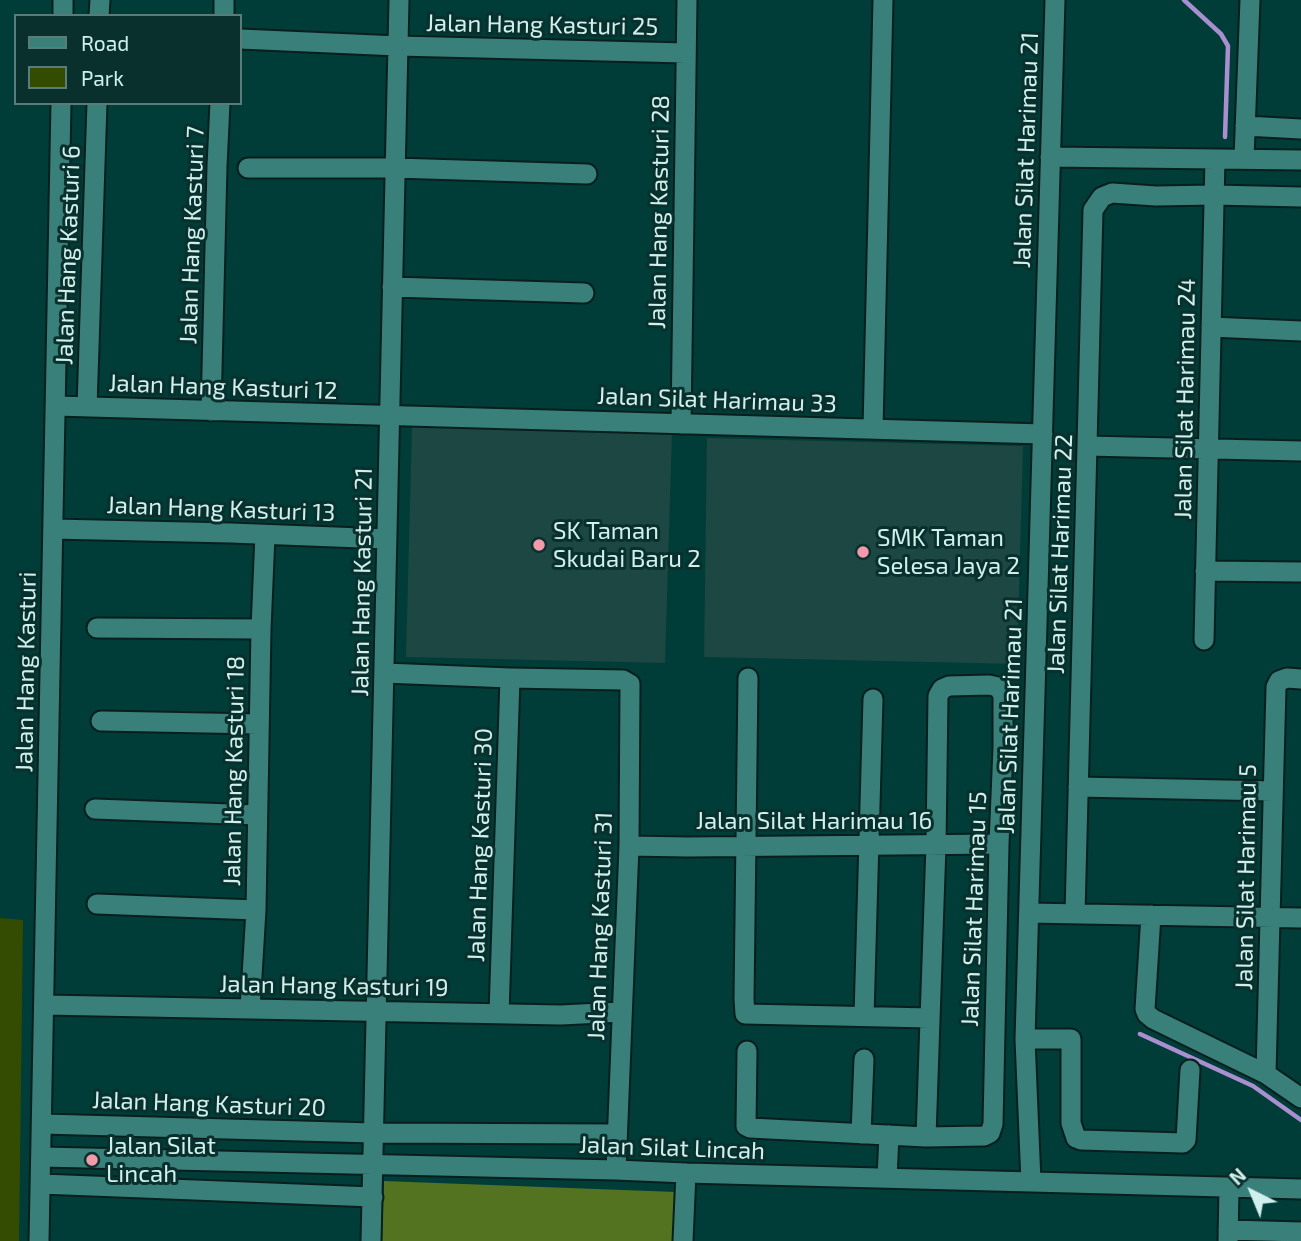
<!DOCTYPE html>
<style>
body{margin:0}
#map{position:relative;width:1301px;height:1241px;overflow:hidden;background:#003c38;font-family:"Exo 2",sans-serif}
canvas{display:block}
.legend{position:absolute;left:14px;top:14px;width:228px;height:91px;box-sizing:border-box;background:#09302d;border:2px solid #587d79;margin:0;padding:9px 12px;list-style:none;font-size:21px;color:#cff0ec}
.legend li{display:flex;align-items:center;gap:14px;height:35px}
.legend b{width:35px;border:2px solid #587d79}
.north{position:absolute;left:1217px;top:1157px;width:70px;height:70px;-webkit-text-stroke:5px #09302d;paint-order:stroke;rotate:317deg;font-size:19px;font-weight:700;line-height:28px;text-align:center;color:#cff0ec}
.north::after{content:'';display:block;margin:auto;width:24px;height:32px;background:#cff0ec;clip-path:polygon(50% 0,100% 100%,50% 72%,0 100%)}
</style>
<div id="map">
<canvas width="1301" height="1241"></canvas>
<ul class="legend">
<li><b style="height:9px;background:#3a807a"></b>Road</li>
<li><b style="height:19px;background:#334c01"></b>Park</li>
</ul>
<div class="north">N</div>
</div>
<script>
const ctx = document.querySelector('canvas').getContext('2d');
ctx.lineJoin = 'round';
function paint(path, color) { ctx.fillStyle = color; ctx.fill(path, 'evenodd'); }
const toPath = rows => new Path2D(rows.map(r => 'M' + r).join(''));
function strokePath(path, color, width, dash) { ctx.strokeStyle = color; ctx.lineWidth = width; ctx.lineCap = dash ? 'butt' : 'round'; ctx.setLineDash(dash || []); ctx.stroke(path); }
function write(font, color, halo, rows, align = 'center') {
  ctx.font = font + ' "Exo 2",sans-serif'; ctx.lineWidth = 6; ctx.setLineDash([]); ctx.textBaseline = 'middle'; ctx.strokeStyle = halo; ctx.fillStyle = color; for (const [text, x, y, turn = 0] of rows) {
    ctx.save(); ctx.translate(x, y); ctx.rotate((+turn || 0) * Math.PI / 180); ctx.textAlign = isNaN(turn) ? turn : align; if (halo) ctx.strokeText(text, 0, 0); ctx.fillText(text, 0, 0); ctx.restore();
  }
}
paint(toPath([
 [412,427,672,433,665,663,406,657],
 [707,438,1023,446,1017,664,704,657]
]), '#1c4743');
paint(toPath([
 [0,918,23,920,19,1241,0,1241]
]), '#334c01');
paint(toPath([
 [384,1181,676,1192,673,1241,382,1241]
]), '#547320');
strokePath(toPath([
 [1184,0,1221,34,1228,46,1225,137],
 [1140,1034,1253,1086,1301,1120]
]), '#a98fcf', 4.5);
const minor = toPath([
 [63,16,63,0],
 [99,16,100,0],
 [224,16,224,0],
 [240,39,398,46,686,53],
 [1245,126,1301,129],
 [1050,157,1301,160],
 [1244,159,1250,0],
 [248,168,395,168,587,174],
 [392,287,584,293],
 [1211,327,1301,331],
 [56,406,1043,434],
 [87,407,97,103],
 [211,411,217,166,220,103],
 [681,424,687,0],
 [873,429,883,0],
 [1087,446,1301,451],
 [53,529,231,533,387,539],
 [1205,571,1301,572],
 [97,628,261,629],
 [1204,640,1215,159],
 [384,673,510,678,623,680,630,684,629,846,616,1170],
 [748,678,744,999,745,1014,930,1018],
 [101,721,259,724],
 [1078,787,1273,791],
 [95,809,257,815],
 [629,846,688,847,999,844],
 [97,904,256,910],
 [1029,913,1301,918],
 [1075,914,1093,210,1102,197,1112,193,1156,196,1214,195,1301,197],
 [1151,915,1145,1009,1147,1014,1153,1019,1266,1074,1301,1098],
 [45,1005,561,1015,621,1012],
 [250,1009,256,910,261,629,265,535],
 [499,1014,510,678],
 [864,1016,873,699],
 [1025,1039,1071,1039,1071,1123,1076,1138,1081,1140,1183,1143,1186,1140,1190,1070],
 [747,1051,746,1126,750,1128,926,1137,984,1136,990,1133,993,1124,999,844,1003,748,1003,695,998,687,989,685,949,686,942,689,938,696,936,845,926,1137],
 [1266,1074,1276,687,1279,681,1287,678,1301,679],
 [43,1124,374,1133,616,1134],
 [861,1134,864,1059],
 [42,1157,616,1170,686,1173,1301,1189],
 [887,1178,889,1135],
 [1031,1182,1025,1039,1055,0],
 [41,1184,373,1197],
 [1228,1230,1301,1232],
 [39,1241,61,103],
 [371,1241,399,0],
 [683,1241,686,1173],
 [1228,1241,1229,1187]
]);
strokePath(minor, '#091f1d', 23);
strokePath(minor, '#3a807a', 19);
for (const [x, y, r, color] of [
 [539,545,7,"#f39aaa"],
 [863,552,7,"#f39aaa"],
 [92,1160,7,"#f39aaa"]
]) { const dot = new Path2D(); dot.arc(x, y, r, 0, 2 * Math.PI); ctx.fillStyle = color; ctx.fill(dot); strokePath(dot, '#09302d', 2.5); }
write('24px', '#cff0ec', '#09302d', [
 ["Jalan Hang Kasturi 25",542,25,1],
 ["Jalan Silat Harimau 21",1026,150,-88],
 ["Jalan Hang Kasturi 28",659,212,-89],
 ["Jalan Hang Kasturi 7",192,235,-88],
 ["Jalan Hang Kasturi 6",68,255,-88],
 ["Jalan Hang Kasturi 12",223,387,2],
 ["Jalan Silat Harimau 24",1185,399,-89],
 ["Jalan Silat Harimau 33",717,400,2],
 ["Jalan Hang Kasturi 13",221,509,2],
 ["Jalan Silat Harimau 22",1060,554,-88],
 ["Jalan Hang Kasturi 21",362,582,-89],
 ["Jalan Hang Kasturi",26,672,-89],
 ["Jalan Silat Harimau 21",1010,716,-88],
 ["Jalan Hang Kasturi 18",234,771,-89],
 ["Jalan Silat Harimau 16",814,821],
 ["Jalan Hang Kasturi 30",480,845,-88],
 ["Jalan Silat Harimau 5",1246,877,-89],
 ["Jalan Silat Harimau 15",974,909,-88],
 ["Jalan Hang Kasturi 31",600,926,-88],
 ["Jalan Hang Kasturi 19",334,986,1],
 ["Jalan Hang Kasturi 20",209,1104,2],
 ["Jalan Silat Lincah",672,1148,2]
]);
write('24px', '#cff0ec', '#09302d', [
 ["SK Taman",553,531],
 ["Skudai Baru 2",553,559],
 ["SMK Taman",877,538],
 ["Selesa Jaya 2",877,566],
 ["Jalan Silat",106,1146],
 ["Lincah",106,1174]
], 'left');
</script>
